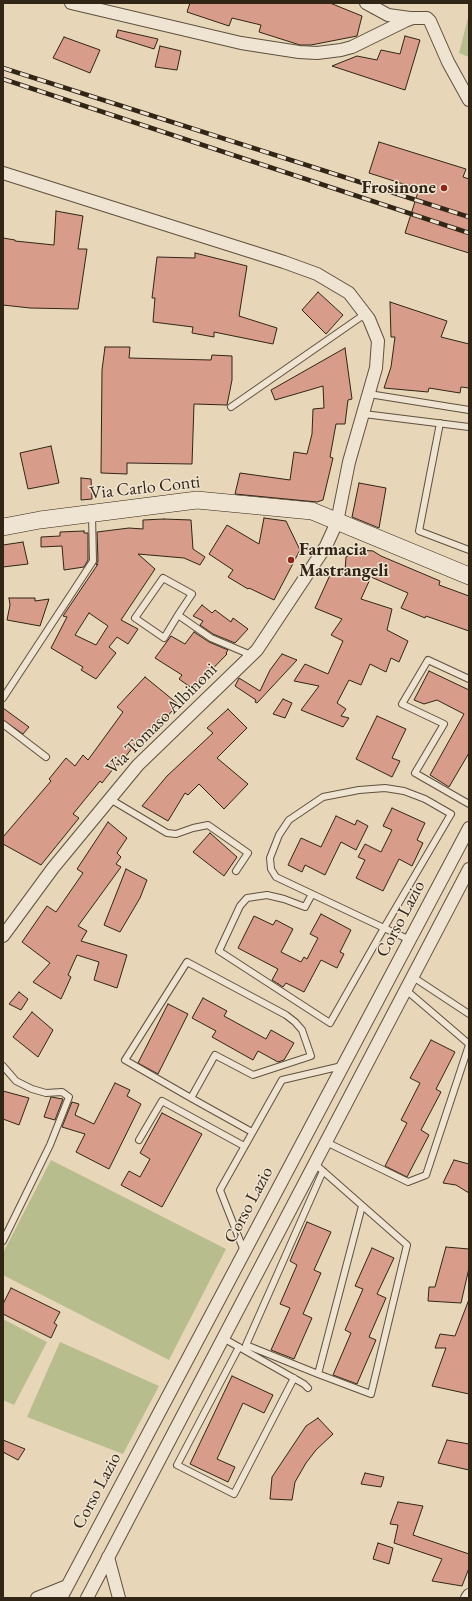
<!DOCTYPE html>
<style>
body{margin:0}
#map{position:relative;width:472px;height:1601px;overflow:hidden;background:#e7d6b8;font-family:"EB Garamond",serif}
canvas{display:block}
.frame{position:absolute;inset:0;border:4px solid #312516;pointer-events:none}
</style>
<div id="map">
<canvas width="472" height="1601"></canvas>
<div class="frame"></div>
</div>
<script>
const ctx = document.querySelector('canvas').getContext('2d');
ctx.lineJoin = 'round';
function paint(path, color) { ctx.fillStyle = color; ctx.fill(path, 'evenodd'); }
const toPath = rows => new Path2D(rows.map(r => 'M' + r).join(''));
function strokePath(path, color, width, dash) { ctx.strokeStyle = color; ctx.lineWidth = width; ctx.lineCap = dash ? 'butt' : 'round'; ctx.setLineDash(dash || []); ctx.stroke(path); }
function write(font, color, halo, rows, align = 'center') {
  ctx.font = font + ' "EB Garamond",serif'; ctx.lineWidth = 3; ctx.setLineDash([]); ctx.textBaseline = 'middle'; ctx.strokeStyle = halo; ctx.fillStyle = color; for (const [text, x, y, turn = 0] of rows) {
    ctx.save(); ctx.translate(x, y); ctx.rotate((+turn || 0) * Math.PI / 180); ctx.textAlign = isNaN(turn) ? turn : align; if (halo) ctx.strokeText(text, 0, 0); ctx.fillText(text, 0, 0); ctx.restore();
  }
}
paint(toPath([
 [469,14,469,57,459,53],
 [51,1160,226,1249,169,1360,3,1275,3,1253],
 [3,1319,47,1342,14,1405,3,1400],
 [60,1342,159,1386,123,1454,27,1417]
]), '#b8bd8d');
const building = toPath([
 [190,3,330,3,362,16,357,36,311,45,300,45,259,32,261,25,232,18,229,26,187,12,190,3],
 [118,30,158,39,154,49,116,37,118,30],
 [405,36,420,40,405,90,332,66,357,56,377,60,381,50,400,54,405,36],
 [64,37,100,50,90,73,53,58,64,37],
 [160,46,181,51,177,70,155,67,160,46],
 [379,142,466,169,463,177,469,179,469,253,405,233,419,189,369,173,379,142],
 [56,211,83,216,78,249,87,249,78,309,30,308,3,305,3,238,15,240,15,241,54,245,56,211],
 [195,253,247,266,239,316,277,328,273,344,214,332,214,337,192,333,193,327,153,322,155,298,152,298,157,257,195,258,195,253],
 [318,292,343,315,326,334,302,310,318,292],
 [390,302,447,321,441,337,469,344,469,388,461,387,460,393,429,388,428,392,384,388,391,367,395,337,391,337,390,302],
 [105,347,130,347,129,358,211,360,212,355,232,356,232,380,227,405,194,404,192,464,127,463,127,474,101,473,102,370,105,347],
 [345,348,352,399,348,400,345,424,336,424,330,457,333,458,323,500,317,502,235,494,240,473,290,480,294,452,307,454,312,434,313,409,324,408,323,386,275,400,271,390,345,348],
 [51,446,59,483,28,489,20,453,51,446],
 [81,478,91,479,92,499,81,500,81,478],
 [359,483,386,488,379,528,352,517,359,483],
 [264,518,286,521,300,550,274,600,249,588,248,589,228,577,233,570,209,554,227,525,259,544,264,518],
 [164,519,191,520,193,549,205,557,200,565,184,558,138,554,155,569,121,620,138,629,128,644,117,637,109,647,116,653,96,679,81,670,83,667,51,648,67,617,63,616,98,564,96,565,98,561,97,532,129,528,143,529,143,520,164,519],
 [89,613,108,626,96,645,75,635,89,613],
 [84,531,84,533,88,533,88,560,84,567,64,570,62,546,41,547,41,537,60,536,60,532,84,531],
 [23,542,28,564,3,567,3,545,23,542],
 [362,550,373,551,381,556,440,581,439,585,469,596,469,631,426,616,425,618,401,608,408,593,371,577,361,599,392,609,387,630,408,641,399,662,391,658,386,672,370,664,361,685,349,680,337,703,346,709,341,716,349,718,343,727,301,710,319,686,294,681,305,664,328,674,343,641,331,635,342,619,315,608,330,575,345,571,346,557,356,551,362,550],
 [9,598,35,598,35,601,49,599,40,626,7,620,10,605,9,598],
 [202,605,212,613,215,610,231,622,233,618,248,629,235,643,213,634,200,625,203,621,193,616,202,605],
 [194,632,209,642,228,650,226,653,227,654,193,689,179,679,182,675,155,658,171,636,185,644,194,632],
 [282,654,297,660,257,703,255,702,256,700,235,686,239,678,260,691,270,670,282,654],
 [429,671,469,690,469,753,449,787,430,775,464,714,437,700,424,704,414,700,429,671],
 [145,677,178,704,152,734,146,730,119,765,117,764,102,783,100,781,73,814,79,818,41,865,3,844,3,837,51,781,49,779,66,758,75,766,83,755,88,760,123,712,117,707,145,677],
 [283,699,292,703,285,718,273,714,283,699],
 [3,708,29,727,23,734,3,720,3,708],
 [228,709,247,728,217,758,248,784,224,809,199,784,188,795,185,793,168,821,142,806,167,776,213,733,207,728,228,709],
 [377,716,406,729,392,758,400,761,392,777,356,759,377,716],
 [392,808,425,823,417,840,423,843,412,866,399,859,383,891,356,878,365,860,358,857,365,844,381,852,392,830,383,826,392,808],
 [336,816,355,825,357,820,368,826,356,850,341,842,325,875,305,865,302,872,288,865,301,838,321,847,336,816],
 [108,822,127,838,117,853,121,857,116,864,121,867,78,926,87,931,81,941,127,955,117,988,94,980,99,962,77,955,68,975,71,977,61,999,33,982,50,963,22,942,47,906,56,912,83,873,77,869,108,822],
 [210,833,237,857,224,876,193,852,210,833],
 [126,869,147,880,140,898,120,932,104,925,126,869],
 [321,914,351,930,340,952,344,954,337,968,321,960,304,992,286,983,283,987,272,980,278,969,238,948,254,916,273,925,276,920,293,929,281,952,301,962,304,957,307,959,318,938,310,934,321,914],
 [19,992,28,999,21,1010,9,1004,19,992],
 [203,998,227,1011,224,1016,266,1039,271,1030,294,1043,284,1060,278,1062,258,1051,253,1060,212,1037,216,1031,192,1018,203,998],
 [168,1004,188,1014,158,1074,138,1063,168,1004],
 [32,1012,53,1030,38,1057,13,1037,32,1012],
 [431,1040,455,1052,436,1089,441,1092,421,1130,429,1135,407,1177,385,1166,407,1123,401,1120,420,1083,410,1078,431,1040],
 [115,1083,130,1090,127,1096,141,1104,109,1169,76,1152,85,1134,62,1127,72,1102,79,1104,75,1115,94,1124,115,1083],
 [3,1091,29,1098,19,1125,3,1119,3,1091],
 [51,1097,63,1099,55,1120,44,1117,51,1097],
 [162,1113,202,1134,162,1207,121,1185,129,1171,140,1177,150,1159,140,1153,162,1113],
 [454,1160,469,1164,469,1193,456,1185,443,1183,454,1160],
 [307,1222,331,1232,314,1270,321,1273,303,1314,312,1318,294,1359,271,1350,290,1308,280,1304,297,1265,290,1261,307,1222],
 [446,1247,469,1249,469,1268,461,1303,428,1301,429,1287,435,1287,446,1247],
 [372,1248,394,1258,377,1294,386,1298,369,1337,376,1340,357,1384,333,1375,351,1333,345,1330,363,1289,355,1286,372,1248],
 [11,1288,60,1312,54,1323,57,1325,51,1338,3,1314,3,1304,11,1288],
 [468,1302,469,1302,469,1394,432,1386,446,1348,435,1348,440,1334,455,1336,468,1302],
 [232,1376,273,1395,264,1413,243,1403,217,1459,235,1467,228,1482,190,1464,232,1376],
 [318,1418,333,1434,316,1450,306,1463,295,1482,292,1500,270,1499,272,1477,306,1426,318,1418],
 [3,1440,25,1449,18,1460,3,1452,3,1440],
 [447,1440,469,1444,469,1470,438,1463,447,1440],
 [365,1473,384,1477,381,1487,361,1484,365,1473],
 [398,1502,423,1506,413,1535,469,1554,469,1568,462,1586,432,1581,442,1559,394,1543,398,1525,390,1524,398,1502],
 [378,1543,393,1548,389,1564,373,1559,378,1543]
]);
paint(building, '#d79c8a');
strokePath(building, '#312516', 1);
const lane = toPath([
 [369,394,469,410],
 [231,407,365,314],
 [364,414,469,427],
 [440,423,419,531,469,550],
 [178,615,192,594,163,578,135,618,164,638,178,615,211,638,251,655],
 [469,679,428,660,402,704,444,724,415,773,469,804],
 [3,698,93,561,92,514],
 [3,724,46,757],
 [110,799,167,833,176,834,193,828,208,825,248,853,236,871],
 [312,894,305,907,284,899,267,895,247,898,240,906,219,951,330,1023,384,928,451,814,425,799,404,791,385,788,359,790,323,797,289,820,279,835,270,858,271,869,276,877,384,928,410,940],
 [413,977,469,1014],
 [406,990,469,1044],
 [3,1066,16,1081,32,1089,46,1093,62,1092,69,1097,50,1145,3,1241],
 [191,1098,215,1055,253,1075,311,1056,302,1030,295,1022,286,1015,187,962,125,1060,191,1098,252,1132],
 [139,1140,162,1101,244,1146],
 [326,1142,408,1182,426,1175,469,1045],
 [315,1164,407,1245,371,1394,318,1374,362,1206],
 [244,1251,220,1190,282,1080,342,1066],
 [223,1338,304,1384,308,1388],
 [239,1347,177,1465,234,1494,294,1378],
 [318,1374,246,1345,323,1171]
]);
const street = toPath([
 [71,3,241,43,299,52,317,53,341,50,352,47,405,21,413,18,427,18,430,21,448,62,469,100],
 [366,3,388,15,410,18],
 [3,173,284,262,317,274,349,293,369,319,378,341,376,368,349,462,337,522,326,546,257,650,138,765,53,868,3,936],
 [108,1557,119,1598],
 [37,1598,67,1586],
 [61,1598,469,828],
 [87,1598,469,869],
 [467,1598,469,1595]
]);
const secondary = toPath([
 [3,527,40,520,197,500,312,511,469,576]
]);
strokePath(lane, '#5e513e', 8);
strokePath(street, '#5e513e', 14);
strokePath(secondary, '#312516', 18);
strokePath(lane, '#efe4d1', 6);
strokePath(street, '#efe4d1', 12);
strokePath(secondary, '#efe4d1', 17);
const rail = toPath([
 [3,68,469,217],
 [3,79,469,233]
]);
strokePath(rail, '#312516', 4.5);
strokePath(rail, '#efe4d1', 3, [9]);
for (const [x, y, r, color] of [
 [444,188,4,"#8f2418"],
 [291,560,4,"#8f2418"]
]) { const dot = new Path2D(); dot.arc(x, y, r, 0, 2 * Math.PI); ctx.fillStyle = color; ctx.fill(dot); strokePath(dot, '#efe4d1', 1.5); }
write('bold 18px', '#312516', '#efe4d1', [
 ["Frosinone",436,188],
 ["Farmacia",299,550,"left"],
 ["Mastrangeli",299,571,"left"]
], 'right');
write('18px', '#312516', '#efe4d1', [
 ["Via Carlo Conti",145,488,-6],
 ["Via Tomaso Albinoni",162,719,-45],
 ["Corso Lazio",401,919,-62],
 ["Corso Lazio",249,1205,-62],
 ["Corso Lazio",97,1491,-62]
]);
</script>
